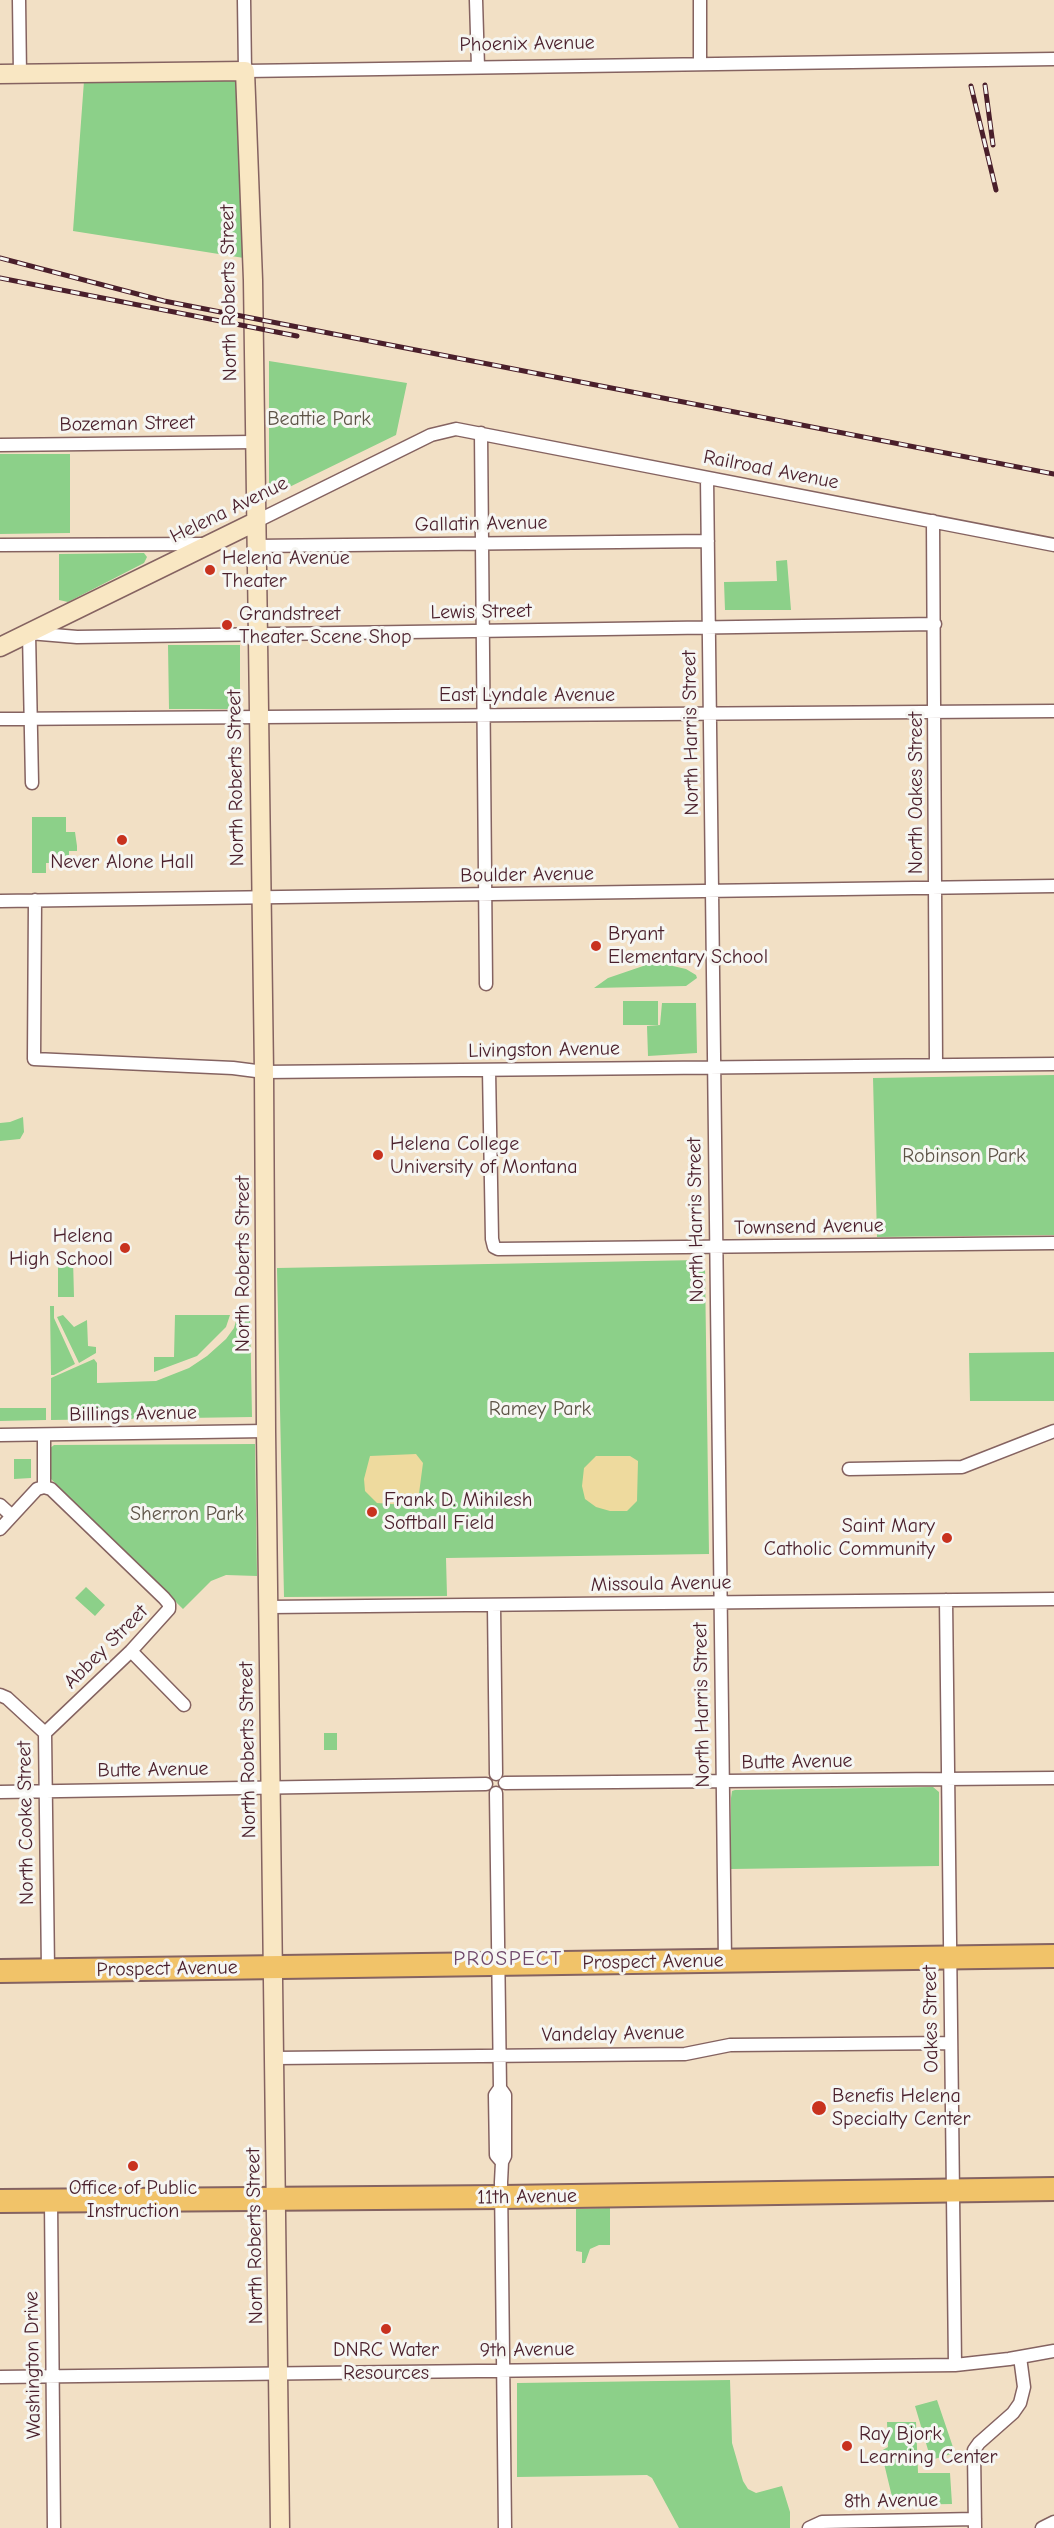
<!DOCTYPE html>
<style>
body{margin:0}
canvas{display:block;background:#f2e0c5}
</style>
<canvas width="1054" height="2528"></canvas>
<script>
const ctx = document.querySelector('canvas').getContext('2d');
ctx.lineJoin = 'round';
function paint(path, color) { ctx.fillStyle = color; ctx.fill(path, 'evenodd'); }
const toPath = rows => new Path2D(rows.map(r => 'M' + r).join(''));
function strokePath(path, color, width, dash) { ctx.strokeStyle = color; ctx.lineWidth = width; ctx.lineCap = dash ? 'butt' : 'round'; ctx.setLineDash(dash || []); ctx.stroke(path); }
function write(font, color, halo, rows, align = 'center') {
  ctx.font = font + ' "Comic Neue",sans-serif'; ctx.lineWidth = 6; ctx.setLineDash([]); ctx.textBaseline = 'middle'; ctx.strokeStyle = halo; ctx.fillStyle = color; for (const [text, x, y, turn = 0] of rows) {
    ctx.save(); ctx.translate(x, y); ctx.rotate((+turn || 0) * Math.PI / 180); ctx.textAlign = isNaN(turn) ? turn : align; if (halo) ctx.strokeText(text, 0, 0); ctx.fillText(text, 0, 0); ctx.restore();
  }
}
paint(toPath([
 [233,79,237,81,244,258,73,231,84,81],
 [269,361,407,383,396,435,273,495,269,491],
 [0,454,70,454,70,533,0,534],
 [144,553,147,557,144,563,68,602,59,600,59,554],
 [787,560,791,610,725,610,724,582,777,581,776,561],
 [168,645,240,645,240,709,169,709],
 [32,817,66,817,66,832,75,832,77,846,77,851,69,851,69,863,46,863,46,873,32,873],
 [649,964,664,964,686,969,696,975,697,978,686,986,594,988,608,978],
 [623,1001,658,1001,658,1025,623,1025],
 [662,1003,696,1003,697,1053,648,1056,647,1026,660,1025],
 [1054,1075,1054,1235,877,1237,873,1078],
 [23,1117,24,1132,20,1139,0,1141,0,1123,10,1122],
 [58,1258,73,1258,74,1297,58,1297],
 [699,1260,705,1268,709,1554,446,1558,447,1596,284,1597,277,1268],
 [50,1306,54,1306,54,1318,75,1364,54,1375,51,1375],
 [238,1314,250,1314,252,1417,51,1420,51,1378,94,1359,97,1363,97,1383,156,1381,189,1368,207,1356,226,1339,234,1328],
 [63,1315,74,1327,87,1320,88,1346,96,1347,96,1353,79,1363,57,1317],
 [175,1315,230,1315,226,1327,197,1356,154,1372,154,1357,174,1357],
 [1054,1352,1054,1401,970,1401,969,1353],
 [0,1408,46,1408,46,1420,0,1421],
 [255,1444,257,1576,226,1575,211,1581,183,1609,49,1477,49,1449,54,1445],
 [14,1459,31,1459,31,1478,14,1479],
 [86,1587,105,1605,95,1616,75,1598],
 [324,1733,337,1733,337,1750,324,1750],
 [933,1787,939,1792,939,1866,731,1869,731,1798,732,1791,735,1790],
 [610,2208,610,2245,599,2245,590,2249,585,2263,582,2263,582,2252,576,2251,576,2209],
 [730,2380,732,2443,743,2481,748,2489,756,2493,782,2486,790,2512,790,2528,679,2528,652,2478,647,2475,517,2477,517,2383],
 [937,2400,955,2453,931,2460,915,2406],
 [887,2422,916,2422,918,2473,950,2473,952,2504,894,2505,881,2451,888,2447]
]), '#8cd089');
paint(toPath([
 [416,1454,423,1463,418,1501,405,1505,377,1503,365,1491,364,1479,370,1456],
 [596,1456,630,1456,638,1461,637,1501,627,1511,610,1511,596,1507,585,1499,582,1486,584,1468]
]), '#eeda9e');
const street = toPath([
 [19,0,20,74],
 [244,0,245,71,1054,59],
 [476,0,478,67],
 [700,64,700,0],
 [481,433,486,984],
 [0,445,254,442],
 [707,478,725,1961],
 [933,521,936,1065],
 [255,522,431,435,456,429,1054,545],
 [0,545,206,544],
 [255,546,708,541],
 [0,719,1054,711],
 [32,783,29,633,77,637,935,624],
 [35,900,34,1059,233,1068,264,1072,1054,1064],
 [0,901,1054,886],
 [489,1070,492,1239,494,1247,498,1249,1054,1243],
 [0,1435,266,1431],
 [44,1435,44,1487],
 [849,1469,962,1467,1054,1431],
 [44,1487,51,1489,164,1598,169,1604,169,1609,131,1651,45,1733],
 [0,1505,12,1516],
 [0,1529,37,1489,44,1487],
 [946,1600,955,2365],
 [494,1606,496,1774],
 [269,1607,1054,1599],
 [131,1651,184,1705],
 [0,1695,7,1698,45,1733,48,1970],
 [505,1783,1054,1778],
 [0,1792,486,1784],
 [496,1793,500,2088,505,2095,505,2156,502,2162,501,2182,505,2528],
 [275,2058,685,2054,730,2045,951,2043],
 [500,2088,495,2095,496,2155,502,2162],
 [51,2201,54,2528],
 [0,2377,955,2365,1009,2359,1054,2351],
 [809,2528,822,2522,975,2519],
 [975,2528,974,2450,979,2443,1013,2413,1020,2403,1024,2387,1020,2357],
 [1042,2528,1054,2522]
]);
const secondary = toPath([
 [0,74,245,71,253,280,264,1072,266,1431,280,2528],
 [0,647,255,522]
]);
const highway = toPath([
 [0,1971,1054,1956],
 [0,2201,502,2197,1054,2189]
]);
strokePath(street, '#856361', 15);
strokePath(secondary, '#856361', 21);
strokePath(highway, '#856361', 26);
strokePath(street, '#fff', 12);
strokePath(secondary, '#f9e7c3', 18);
strokePath(highway, '#f1c369', 22);
const rail = toPath([
 [985,85,993,145],
 [971,86,996,190],
 [0,258,164,301,1054,474],
 [0,278,297,336]
]);
strokePath(rail, '#4a1f2b', 5);
strokePath(rail, '#f6f6f2', 3, [9]);
for (const [x, y, r, color] of [
 [210,570,6,"#c8321e"],
 [227,625,6,"#c8321e"],
 [122,840,6,"#c8321e"],
 [596,946,6,"#c8321e"],
 [378,1155,6,"#c8321e"],
 [125,1248,6,"#c8321e"],
 [372,1512,6,"#c8321e"],
 [947,1538,6,"#c8321e"],
 [819,2108,8,"#c8321e"],
 [133,2166,6,"#c8321e"],
 [386,2329,6,"#c8321e"],
 [847,2446,6,"#c8321e"]
]) { const dot = new Path2D(); dot.arc(x, y, r, 0, 2 * Math.PI); ctx.fillStyle = color; ctx.fill(dot); strokePath(dot, '#f6f6f2', 2); }
write('20px', '#4a1f2b', '#f6f6f2', [
 ["Phoenix Avenue",527,44,-1],
 ["North Roberts Street",229,293,-91],
 ["Bozeman Street",127,424,-1],
 ["Railroad Avenue",771,470,11],
 ["Helena Avenue",229,510,-26],
 ["Gallatin Avenue",481,524,-1],
 ["Lewis Street",481,612,-1],
 ["East Lyndale Avenue",527,695],
 ["North Harris Street",691,733,-91],
 ["North Roberts Street",236,778,-91],
 ["North Oakes Street",916,793,-90],
 ["Boulder Avenue",527,875,-1],
 ["Livingston Avenue",544,1050,-1],
 ["North Harris Street",696,1220,-91],
 ["Townsend Avenue",809,1227,-1],
 ["North Roberts Street",243,1264,-90],
 ["Billings Avenue",133,1414,-1],
 ["Missoula Avenue",661,1584,-1],
 ["Abbey Street",106,1647,-45],
 ["North Harris Street",702,1705,-91],
 ["North Roberts Street",248,1750,-91],
 ["Butte Avenue",797,1762,-1],
 ["Butte Avenue",153,1770,-1],
 ["North Cooke Street",26,1823,-91],
 ["Prospect Avenue",653,1962,-1],
 ["Prospect Avenue",167,1969,-1],
 ["Oakes Street",931,2019,-91],
 ["Vandelay Avenue",613,2034,-1],
 ["11th Avenue",527,2197,-1],
 ["North Roberts Street",255,2236,-91],
 ["9th Avenue",527,2350,-1],
 ["Washington Drive",33,2365,-91],
 ["8th Avenue",891,2501,-1]
]);
write('20px', '#5e5447', '#f6f6f2', [
 ["Beattie Park",319,419],
 ["Robinson Park",964,1156],
 ["Ramey Park",540,1409],
 ["Sherron Park",187,1514]
]);
write('20px', '#4a1f2b', '#f6f6f2', [
 ["Helena Avenue",222,558],
 ["Theater",222,581],
 ["Grandstreet",239,614],
 ["Theater Scene Shop",239,637],
 ["Never Alone Hall",122,862,"center"],
 ["Bryant",608,934],
 ["Elementary School",608,957],
 ["Helena College",390,1144],
 ["University of Montana",390,1167],
 ["Helena",113,1236,"right"],
 ["High School",113,1259,"right"],
 ["Frank D. Mihilesh",384,1500],
 ["Softball Field",384,1523],
 ["Saint Mary",935,1526,"right"],
 ["Catholic Community",935,1549,"right"],
 ["Benefis Helena",832,2096],
 ["Specialty Center",832,2119],
 ["Office of Public",133,2188,"center"],
 ["Instruction",133,2211,"center"],
 ["DNRC Water",386,2350,"center"],
 ["Resources",386,2373,"center"],
 ["Ray Bjork",859,2434],
 ["Learning Center",859,2457]
], 'left');
ctx.letterSpacing = '1.5px';
write('21px', '#6f486a', '#f6f6f2', [
 ["PROSPECT",508,1959]
]);
ctx.letterSpacing = '0px';
</script>
